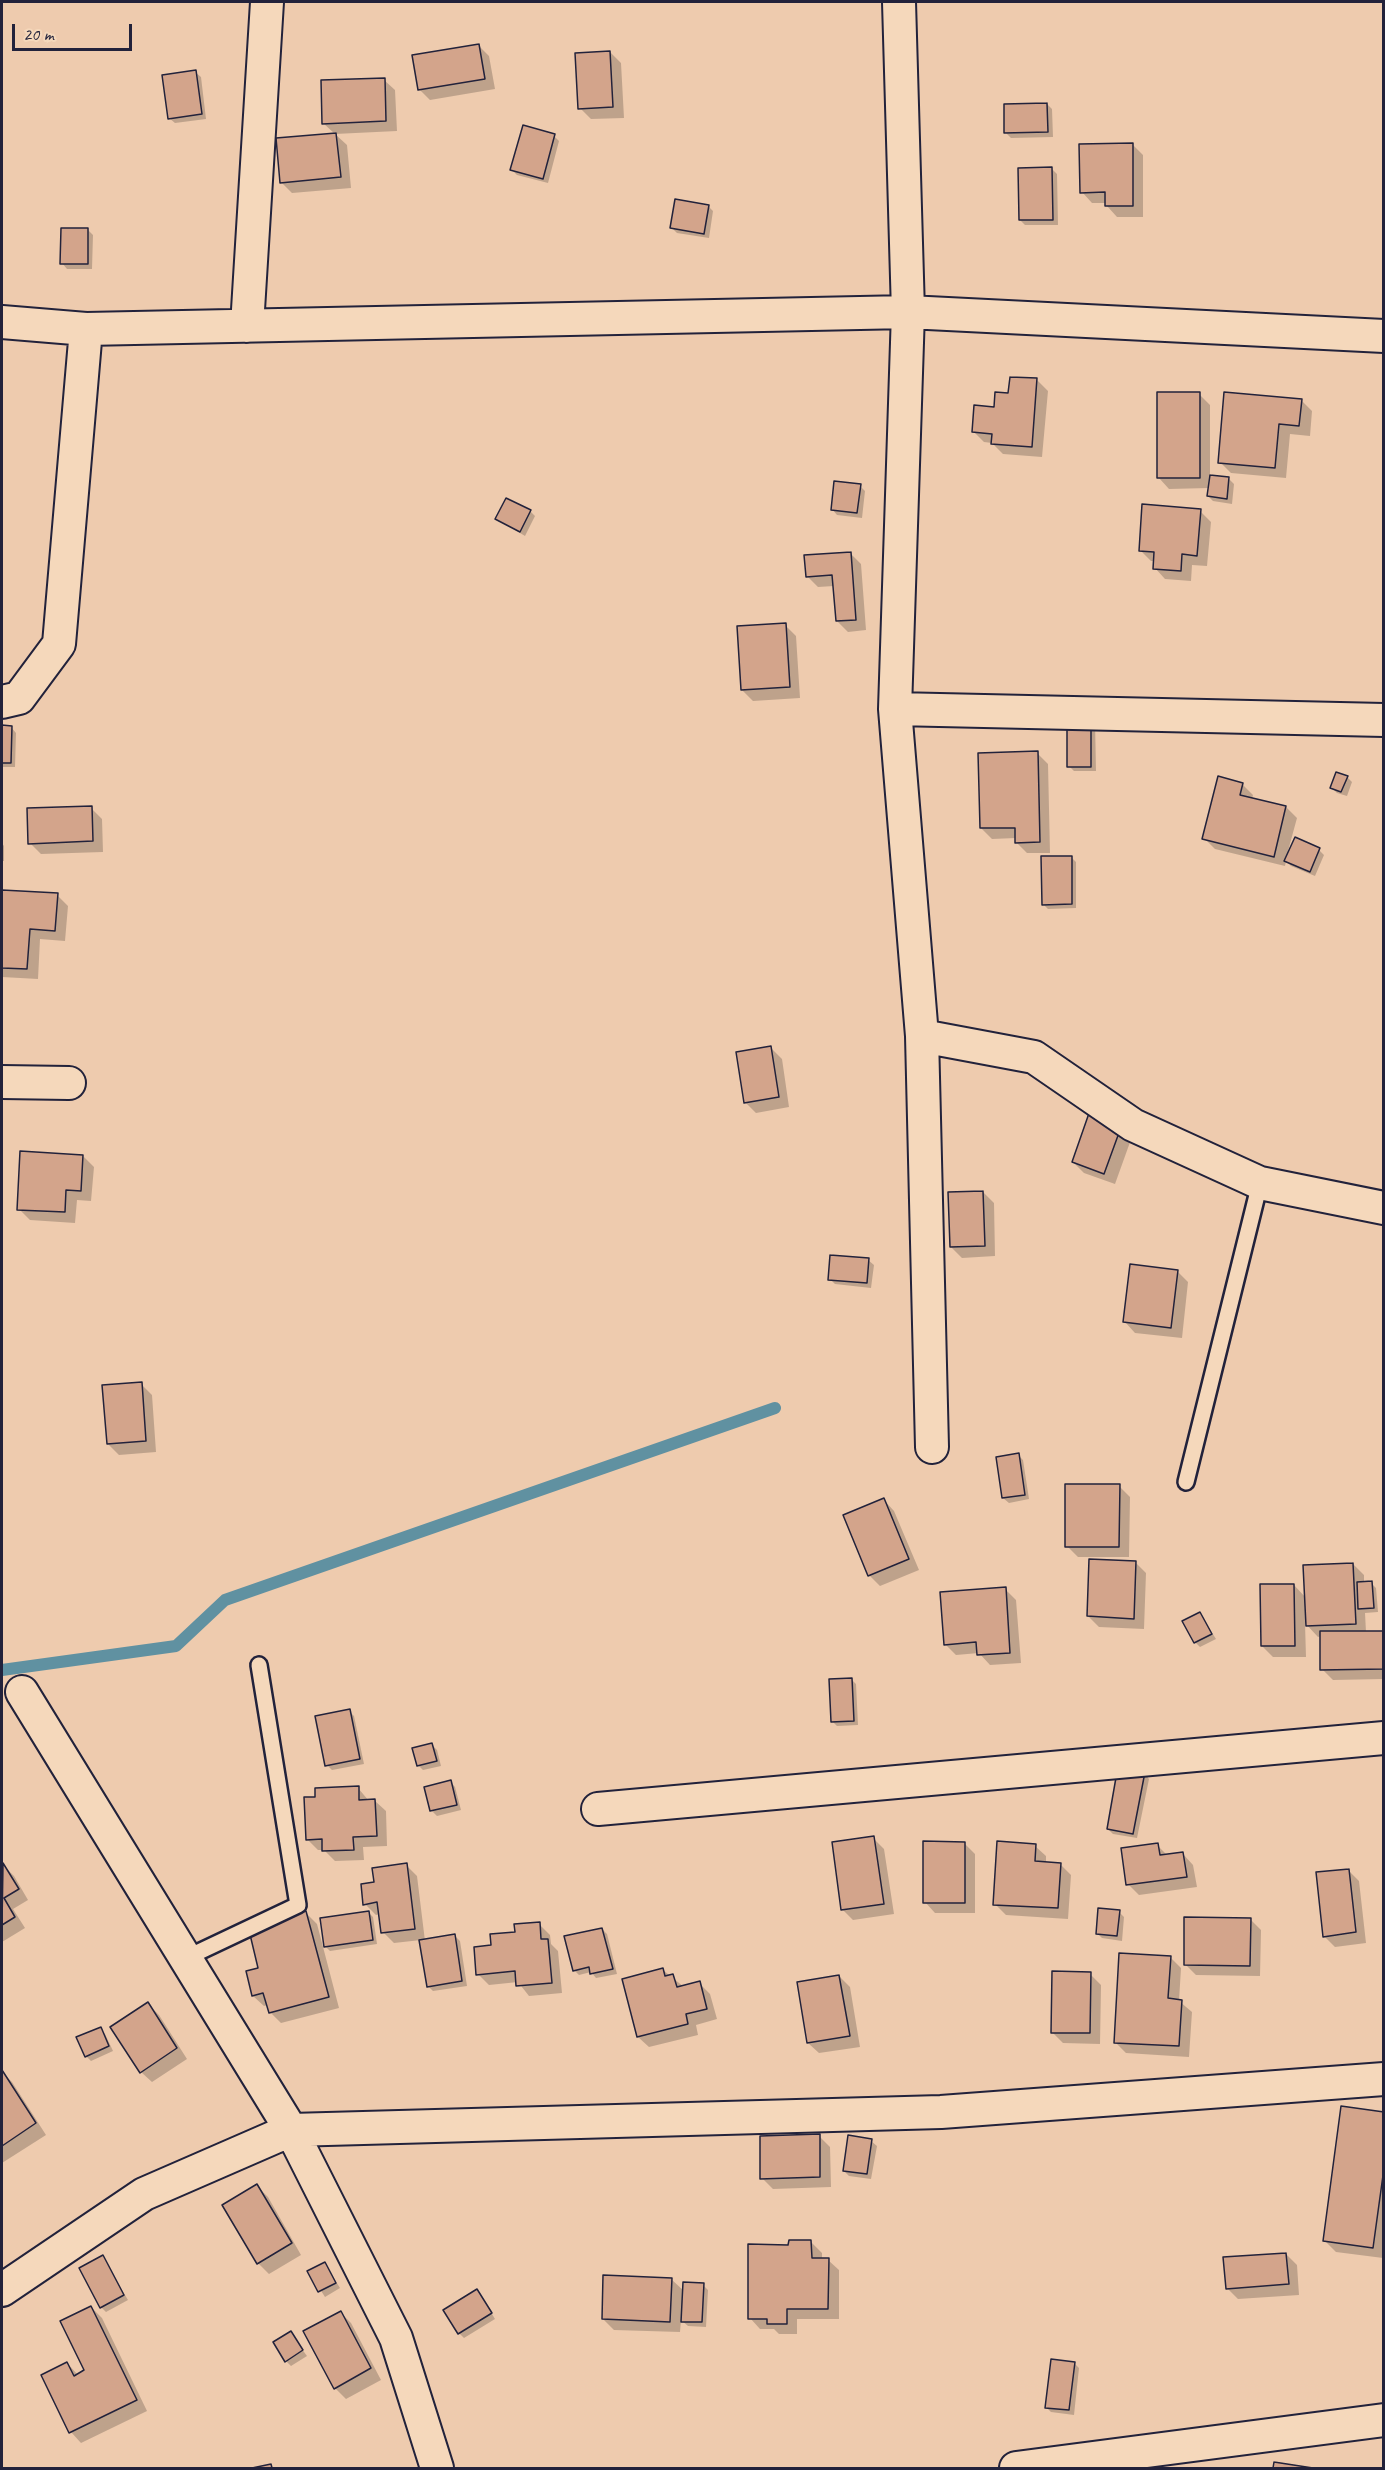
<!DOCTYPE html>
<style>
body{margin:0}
#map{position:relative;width:1385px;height:2470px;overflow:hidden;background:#eecbae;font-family:Caveat,sans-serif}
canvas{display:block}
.frame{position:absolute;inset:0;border:3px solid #22223b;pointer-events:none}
.scale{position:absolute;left:12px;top:24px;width:120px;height:27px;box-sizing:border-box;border:3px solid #22223b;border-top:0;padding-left:8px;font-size:18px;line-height:21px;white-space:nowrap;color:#22223b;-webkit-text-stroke:4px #f5d8bb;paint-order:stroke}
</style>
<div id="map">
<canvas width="1385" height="2470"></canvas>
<div class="frame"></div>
<div class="scale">20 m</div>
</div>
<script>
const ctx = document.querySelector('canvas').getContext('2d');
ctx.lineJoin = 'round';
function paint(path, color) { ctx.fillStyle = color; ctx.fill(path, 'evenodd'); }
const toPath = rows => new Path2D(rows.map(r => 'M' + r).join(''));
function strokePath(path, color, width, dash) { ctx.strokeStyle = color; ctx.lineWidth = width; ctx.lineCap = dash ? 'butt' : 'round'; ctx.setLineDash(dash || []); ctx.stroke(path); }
paint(toPath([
 [478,45,489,56,495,89,430,100,419,89],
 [610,52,621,63,624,118,591,119,580,108],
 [195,72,201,77,206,119,175,123,169,118],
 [384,80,395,90,397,131,335,134,347,145,351,188,292,193,281,182,335,134,323,123],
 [1047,104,1052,109,1053,137,1011,138,1006,133],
 [554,136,559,141,548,183,517,175,512,170],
 [1132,144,1143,155,1143,217,1117,217,1107,206,1106,203,1092,203,1082,192],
 [1052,169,1057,174,1058,225,1025,225,1020,220],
 [708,206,713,211,709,238,677,233,672,228],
 [88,230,93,235,92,269,67,269,62,263],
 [1037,380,1048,391,1042,457,1003,454,992,443,984,442,973,431,1010,394],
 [1199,394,1210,405,1210,476,1229,479,1234,484,1232,504,1213,501,1208,496,1209,488,1169,489,1159,478],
 [1301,400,1312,411,1310,436,1290,434,1286,478,1231,473,1220,462],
 [860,486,865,491,862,518,837,515,832,509],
 [530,511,535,516,525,536,497,519],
 [1200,511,1211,522,1207,566,1192,565,1191,581,1165,579,1155,568,1155,561,1151,561,1140,550],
 [850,553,861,564,866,630,848,632,837,621,834,586,818,587,807,576],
 [785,625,796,636,800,698,753,701,742,690],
 [1095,721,1096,771,1074,771,1069,766],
 [2,727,11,727,16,733,15,767,2,767],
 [1037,753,1048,764,1050,853,1027,853,1016,842,1016,838,992,839,981,828],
 [1347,777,1352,782,1347,796,1337,793,1332,788],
 [1242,784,1253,795,1252,799,1286,807,1297,818,1288,851,1319,850,1324,855,1315,876,1291,866,1286,861,1285,866,1215,849,1204,838],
 [91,808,102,819,103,852,41,854,30,843],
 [2,843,4,846,4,861,2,861],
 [1071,857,1076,862,1076,908,1048,909,1043,904],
 [2,891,57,895,68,906,65,941,40,939,38,979,2,977],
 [771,1048,782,1059,789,1107,756,1113,745,1102],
 [1138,1120,1115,1184,1084,1173,1073,1162],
 [83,1156,94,1167,91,1201,77,1200,75,1223,30,1220,19,1209],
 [983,1192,994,1203,995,1256,962,1258,951,1247],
 [868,1260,874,1265,871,1288,835,1284,830,1279],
 [1177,1271,1188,1282,1182,1338,1135,1333,1125,1322],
 [141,1384,152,1395,156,1452,119,1455,108,1444],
 [1018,1455,1023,1460,1029,1499,1009,1503,1003,1498],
 [1119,1486,1130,1497,1129,1557,1078,1557,1067,1546],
 [884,1500,894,1511,919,1570,880,1586,869,1575],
 [1135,1562,1146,1573,1144,1629,1099,1627,1088,1616],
 [1353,1564,1364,1575,1364,1583,1371,1583,1376,1588,1378,1612,1365,1613,1366,1632,1384,1632,1384,1679,1333,1680,1322,1669,1321,1636,1318,1637,1305,1623,1306,1657,1273,1657,1262,1646,1294,1585,1306,1598],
 [1005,1589,1016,1600,1021,1663,990,1665,979,1653,956,1655,945,1644],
 [1200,1614,1216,1639,1200,1647,1195,1642],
 [851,1679,856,1684,858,1725,837,1726,832,1721],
 [349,1711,354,1716,364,1764,332,1770,327,1765],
 [432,1745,437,1750,441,1766,423,1770,418,1765],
 [1144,1773,1149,1779,1137,1838,1113,1834,1108,1829],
 [450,1781,455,1787,461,1810,437,1816,432,1811,425,1788],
 [358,1788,369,1801,375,1801,386,1811,387,1846,363,1847,364,1860,335,1861,324,1850,318,1850,307,1839,317,1799],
 [873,1838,884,1849,894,1914,853,1920,842,1909],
 [964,1843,975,1854,975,1913,935,1913,925,1902],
 [1157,1845,1168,1856,1183,1854,1193,1865,1197,1887,1139,1895,1128,1884],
 [1035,1846,1046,1856,1046,1863,1060,1864,1071,1875,1068,1919,1006,1915,995,1904],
 [3,1865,14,1876,28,1900,13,1909,25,1928,2,1942],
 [406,1865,417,1876,425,1941,455,1936,460,1941,467,1986,433,1991,428,1986,421,1940,394,1943,383,1932,380,1914,376,1915,365,1904,376,1883],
 [1348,1870,1359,1881,1366,1943,1335,1947,1324,1936],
 [368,1912,373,1917,377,1944,330,1951,325,1946],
 [1119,1912,1124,1917,1122,1941,1102,1938,1097,1933],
 [306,1913,317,1924,339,2008,281,2023,270,2012,268,2005,264,2006,253,1996,260,1969],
 [1250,1919,1261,1930,1260,1976,1196,1975,1185,1964],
 [539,1924,550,1935,551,1944,558,1951,562,1993,529,1996,518,1982,489,1985,478,1974,492,1946],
 [602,1929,607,1934,617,1974,596,1978,591,1972,579,1975,574,1970],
 [1170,1957,1181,1968,1179,2001,1192,2012,1189,2057,1126,2053,1115,2042],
 [663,1970,684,1987,699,1983,710,1994,717,2019,696,2025,698,2035,649,2047,638,2037],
 [1090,1974,1101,1985,1100,2044,1063,2043,1052,2032],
 [839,1976,850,1987,860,2047,819,2053,808,2043],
 [148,2004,159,2015,187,2059,152,2082,141,2072],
 [100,2029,105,2034,113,2051,91,2061,86,2056],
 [2,2072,12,2082,46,2135,2,2163],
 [1384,2114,1383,2258,1336,2252,1325,2241],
 [819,2136,830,2147,831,2187,773,2189,762,2178],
 [871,2141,877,2146,871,2179,849,2176,844,2171],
 [257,2186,268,2197,301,2255,269,2274,258,2263],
 [811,2242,822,2253,822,2260,828,2260,839,2270,839,2319,797,2319,797,2334,779,2334,774,2329,760,2329,750,2318,789,2246],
 [1286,2254,1297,2265,1299,2295,1238,2299,1227,2288],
 [102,2257,128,2300,106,2312,101,2307],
 [325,2264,340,2288,325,2297,309,2272],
 [671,2279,684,2291,703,2285,708,2290,706,2327,688,2326,681,2320,680,2332,614,2330,603,2319],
 [481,2296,495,2319,464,2338,459,2333],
 [91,2307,102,2318,147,2411,81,2443,71,2432,67,2363,78,2375,86,2371],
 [341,2313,351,2323,381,2380,346,2399,335,2388],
 [290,2333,307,2356,291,2366,286,2361],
 [1074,2363,1079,2368,1074,2415,1051,2412,1046,2407]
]), '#0003');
strokePath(toPath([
 [2,1670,176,1646,225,1600,775,1408]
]), '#6091a1', 12);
const building = toPath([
 [479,44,485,79,418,90,412,55,479,44],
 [610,51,613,107,578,109,575,53,610,51],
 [196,70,202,114,168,119,162,75,196,70],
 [385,78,386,121,322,124,321,80,385,78],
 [1047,103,1048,132,1004,133,1004,104,1047,103],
 [523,125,555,134,543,179,510,170,523,125],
 [336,133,341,177,280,183,276,138,336,133],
 [1133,143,1133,206,1105,206,1105,192,1080,193,1079,144,1133,143],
 [1052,167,1053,220,1019,220,1018,168,1052,167],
 [675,199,709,205,704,234,670,228,675,199],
 [61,228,88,228,88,264,60,264,61,228],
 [1010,377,1037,378,1032,447,991,444,992,434,972,432,974,405,994,407,995,392,1008,393,1010,377],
 [1157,392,1200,392,1200,478,1157,478,1157,392],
 [1224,392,1302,399,1299,426,1279,424,1275,468,1218,463,1224,392],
 [1210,475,1229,477,1227,499,1207,496,1210,475],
 [834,481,861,484,857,513,831,510,834,481],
 [506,498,531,510,520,532,495,519,506,498],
 [1142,504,1201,509,1197,556,1182,554,1181,571,1153,569,1154,552,1139,551,1142,504],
 [851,552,856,620,836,621,832,575,806,577,804,555,851,552],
 [786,623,790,687,741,690,737,626,786,623],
 [1067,714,1091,714,1091,767,1067,767,1067,714],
 [2,725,12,726,11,763,2,763,2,725],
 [1038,751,1040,842,1015,843,1015,828,980,828,978,753,1038,751],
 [1336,772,1348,776,1341,792,1330,788,1336,772],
 [1218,776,1243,783,1240,795,1286,806,1274,857,1202,839,1218,776],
 [92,806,93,841,28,844,27,808,92,806],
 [1295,837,1320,848,1310,872,1284,861,1295,837],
 [1041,856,1072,856,1072,904,1042,905,1041,856],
 [2,890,58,893,55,931,30,929,27,969,2,968,2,890],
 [771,1046,779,1097,744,1103,736,1052,771,1046],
 [1095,1096,1128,1108,1104,1174,1072,1162,1095,1096],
 [20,1151,83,1155,81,1191,66,1190,65,1212,17,1210,20,1151],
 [983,1191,985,1246,950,1247,948,1192,983,1191],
 [830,1255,869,1258,867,1283,828,1280,830,1255],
 [1130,1264,1178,1270,1171,1328,1123,1322,1130,1264],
 [142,1382,146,1441,107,1444,102,1385,142,1382],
 [1019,1453,1025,1495,1002,1498,996,1457,1019,1453],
 [1065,1484,1120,1484,1119,1547,1065,1547,1065,1484],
 [884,1498,909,1559,868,1576,843,1515,884,1498],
 [1089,1559,1136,1561,1134,1619,1087,1616,1089,1559],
 [1353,1563,1356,1624,1306,1626,1303,1565,1353,1563],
 [1372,1581,1374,1608,1358,1609,1357,1582,1372,1581],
 [1260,1584,1294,1584,1295,1646,1261,1646,1260,1584],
 [1006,1587,1010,1653,977,1655,976,1642,944,1645,940,1592,1006,1587],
 [1200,1612,1212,1634,1194,1643,1182,1621,1200,1612],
 [1320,1631,1384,1631,1384,1669,1320,1670,1320,1631],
 [852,1678,854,1721,831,1722,829,1679,852,1678],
 [350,1709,360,1759,325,1766,315,1716,350,1709],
 [432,1743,437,1761,417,1766,412,1748,432,1743],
 [1118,1766,1145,1772,1133,1834,1107,1829,1118,1766],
 [451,1780,457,1805,430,1811,424,1787,451,1780],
 [359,1786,359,1800,375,1799,377,1836,353,1837,354,1850,322,1851,322,1839,306,1840,304,1797,315,1797,315,1788,359,1786],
 [874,1836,884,1904,841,1910,832,1842,874,1836],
 [923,1841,965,1842,965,1903,923,1903,923,1841],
 [997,1841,1036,1844,1035,1861,1061,1863,1058,1908,993,1905,997,1841],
 [1158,1843,1160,1855,1183,1852,1187,1877,1126,1885,1121,1848,1158,1843],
 [3,1863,19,1889,4,1898,15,1917,2,1925,3,1863],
 [407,1863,415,1929,381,1933,377,1902,363,1905,361,1884,374,1882,372,1868,407,1863],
 [1349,1869,1356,1932,1323,1937,1316,1872,1349,1869],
 [1098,1908,1120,1910,1117,1936,1096,1934,1098,1908],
 [306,1911,329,1997,269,2013,263,1993,252,1996,246,1971,258,1968,248,1926,306,1911],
 [369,1911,373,1940,324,1947,320,1918,369,1911],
 [1184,1917,1251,1918,1250,1966,1184,1965,1184,1917],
 [540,1922,541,1939,548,1939,552,1983,516,1986,515,1971,476,1975,474,1947,491,1945,490,1934,515,1932,514,1924,540,1922],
 [602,1928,613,1969,590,1974,589,1967,573,1971,564,1936,602,1928],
 [455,1934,462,1981,427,1987,419,1940,455,1934],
 [1119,1953,1171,1956,1168,1998,1182,2000,1179,2046,1114,2043,1119,1953],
 [663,1968,665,1976,673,1974,677,1987,700,1981,707,2009,686,2014,688,2024,637,2037,622,1979,663,1968],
 [1052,1971,1091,1972,1090,2033,1051,2033,1052,1971],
 [839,1975,850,2036,807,2043,797,1982,839,1975],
 [148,2002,177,2048,140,2073,110,2027,148,2002],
 [101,2027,109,2046,85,2057,76,2037,101,2027],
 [2,2070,36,2123,2,2146,2,2070],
 [1341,2106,1384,2112,1384,2168,1373,2248,1323,2241,1341,2106],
 [820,2134,820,2177,760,2179,760,2136,820,2134],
 [848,2135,872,2139,867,2174,843,2171,848,2135],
 [257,2184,292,2243,257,2264,222,2205,257,2184],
 [789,2240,811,2240,812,2258,829,2258,828,2309,787,2309,787,2324,767,2324,767,2319,748,2319,748,2244,788,2245,789,2240],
 [1286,2253,1289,2284,1226,2289,1223,2257,1286,2253],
 [103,2255,124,2295,100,2308,79,2268,103,2255],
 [325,2262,336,2283,318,2292,307,2271,325,2262],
 [603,2275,672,2278,670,2322,602,2319,603,2275],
 [683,2282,704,2283,702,2322,681,2322,683,2282],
 [477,2289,492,2313,458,2334,443,2310,477,2289],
 [91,2306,137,2400,69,2433,41,2375,67,2362,74,2376,84,2370,60,2321,91,2306],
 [341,2311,371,2368,334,2389,303,2331,341,2311],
 [291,2331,303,2350,285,2362,273,2342,291,2331],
 [1051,2359,1075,2362,1069,2410,1045,2408,1051,2359],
 [1274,2462,1313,2468,1273,2468,1274,2462],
 [271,2464,272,2468,252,2468,271,2464]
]);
paint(building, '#d3a48b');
strokePath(building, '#22223b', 1.5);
const lane = toPath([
 [1186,1482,1260,1183],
 [186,1958,298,1905,259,1665]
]);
const street = toPath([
 [899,2,908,312,895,709,922,1036,932,1447],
 [2,322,86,329,908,312,1384,336],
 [247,326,267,2],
 [2,702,19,698,59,644,86,329],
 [895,709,1384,720],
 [922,1036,1034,1057,1133,1125,1260,1183,1384,1208],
 [2,1082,69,1083],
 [22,1692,291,2130,396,2338,437,2468],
 [598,1809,1384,1738],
 [2,2290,144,2194,291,2130,941,2112,1384,2079],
 [1016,2468,1384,2420]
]);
strokePath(lane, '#22223b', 20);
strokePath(street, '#22223b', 36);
strokePath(lane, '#f5d8bb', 15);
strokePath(street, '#f5d8bb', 32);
</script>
